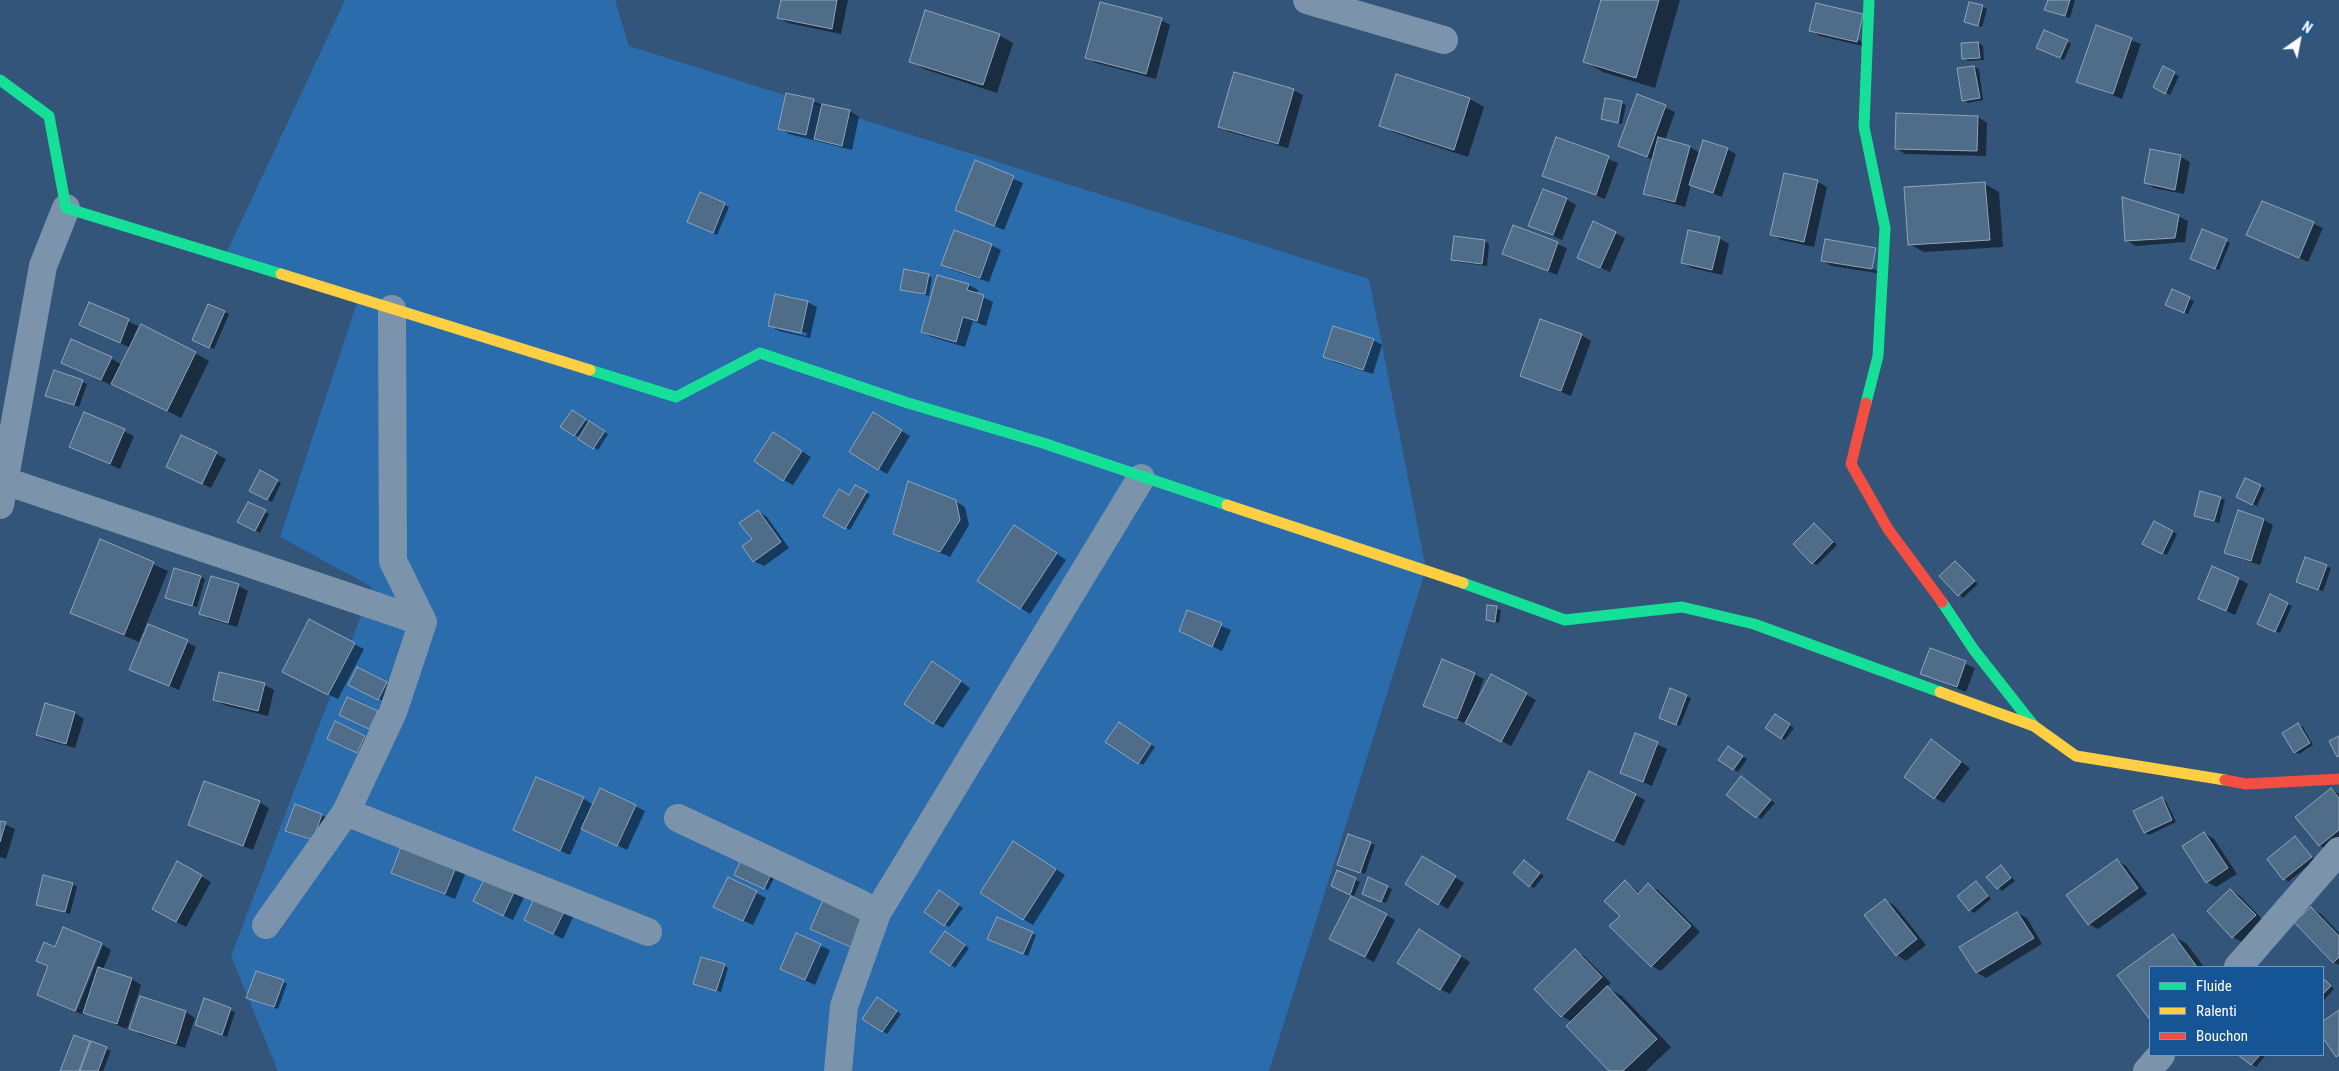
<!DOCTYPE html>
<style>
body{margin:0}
#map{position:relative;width:2339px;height:1071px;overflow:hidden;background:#325579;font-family:"Roboto Condensed",sans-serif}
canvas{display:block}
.legend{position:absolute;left:2149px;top:966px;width:175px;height:90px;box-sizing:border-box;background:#155596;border:1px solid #7399c0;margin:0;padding:6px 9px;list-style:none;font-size:15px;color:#fff}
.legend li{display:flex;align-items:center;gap:10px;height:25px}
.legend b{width:25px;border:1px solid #7399c0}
.north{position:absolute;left:2274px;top:15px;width:50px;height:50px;-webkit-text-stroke:4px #155596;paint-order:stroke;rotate:33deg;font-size:14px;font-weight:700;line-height:20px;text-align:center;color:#fff}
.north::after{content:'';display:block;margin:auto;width:18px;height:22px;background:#fff;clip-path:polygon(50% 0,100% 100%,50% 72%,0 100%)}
</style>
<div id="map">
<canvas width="2339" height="1071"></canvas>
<ul class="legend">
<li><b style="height:6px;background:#16e098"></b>Fluide</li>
<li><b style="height:6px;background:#ffcf43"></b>Ralenti</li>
<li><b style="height:6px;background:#f24e42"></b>Bouchon</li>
</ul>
<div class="north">N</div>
</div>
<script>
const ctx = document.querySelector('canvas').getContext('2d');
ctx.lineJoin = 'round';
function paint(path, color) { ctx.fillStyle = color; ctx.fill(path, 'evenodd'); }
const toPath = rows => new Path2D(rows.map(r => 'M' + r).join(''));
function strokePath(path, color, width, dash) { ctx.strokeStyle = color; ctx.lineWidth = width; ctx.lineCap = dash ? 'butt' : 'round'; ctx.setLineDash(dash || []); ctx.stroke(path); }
paint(toPath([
 [345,0,615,0,629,46,1369,279,1426,569,1269,1071,278,1071,231,956,372,587,280,537,358,299,224,258]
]), '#2a6cac');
paint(toPath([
 [782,0,848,0,841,34,788,23,779,18],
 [1603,0,1680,0,1655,88,1603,72,1585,62],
 [2049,0,2075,0,2070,18,2046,10],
 [1816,4,1867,47,1820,36,1811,31],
 [1982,6,1987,9,1982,27,1965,21],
 [1161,20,1170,25,1156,79,1096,63,1087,57],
 [2097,27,2141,44,2122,99,2078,81],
 [999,35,1013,43,997,93,924,69,910,61],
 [2067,41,2071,44,2064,60,2042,50],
 [1978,43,1983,46,1984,60,1968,61,1964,58,1963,45],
 [1974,67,1979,69,1983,100,1968,103,1963,100,1958,69],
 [2164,68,2179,76,2170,95,2155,87],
 [1293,90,1303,95,1288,148,1229,132,1220,127],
 [787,95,849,111,859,117,852,150,789,134,780,128],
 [1638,96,1675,112,1665,140,1690,147,1700,153,1727,149,1736,154,1722,197,1691,185,1685,207,1654,198,1644,193,1653,160,1619,146],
 [1470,99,1484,107,1468,157,1395,133,1381,125],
 [1621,103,1626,105,1622,124,1602,119],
 [1978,117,1987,123,1986,156,1905,154,1896,148],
 [1557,139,1618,163,1605,199,1544,175],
 [2151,150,2181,157,2190,162,2184,194,2154,188,2145,182],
 [975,162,1023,183,1004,230,957,209],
 [1785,174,1818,182,1827,187,1814,247,1781,240,1772,234],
 [1985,184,1999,192,2003,247,1924,252,1909,244],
 [701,194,729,207,717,235,693,224],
 [1566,199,1576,205,1562,240,1530,225],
 [2263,202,2323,228,2308,262,2248,235],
 [2178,216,2188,221,2185,242,2136,246,2126,240],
 [1513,226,1567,248,1557,275,1503,254],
 [1615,233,1625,238,1610,272,1578,257],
 [1455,238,1485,241,1489,244,1487,266,1457,262,1452,259],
 [1719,238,1729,244,1722,275,1692,268,1682,263],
 [1826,241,1882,274,1832,266,1822,261],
 [2226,241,2230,243,2219,270,2195,261],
 [991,245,1001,250,989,282,952,270,943,264],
 [928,275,932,278,929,296,902,289],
 [969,285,978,290,977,294,993,302,986,326,973,321,965,347,932,337,922,332],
 [2172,291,2194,301,2188,314,2171,307],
 [807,302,817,307,810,338,779,331,769,325],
 [778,327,807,333,806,336,778,329],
 [90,304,138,326,134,336,195,353,209,361,181,418,112,383,111,385,63,363,111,358,122,365,131,348,81,325],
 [224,312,229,314,214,349,198,342],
 [1581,335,1591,341,1571,396,1521,375],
 [1373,340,1382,345,1373,374,1334,362,1324,356],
 [55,371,87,384,79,407,51,397],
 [84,413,134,436,120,469,70,447],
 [576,414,608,434,598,450,562,426],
 [874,414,910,436,887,474,851,452],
 [182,436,226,459,211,488,177,471],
 [783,439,811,457,793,485,784,480],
 [260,472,281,483,272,502,254,493],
 [2246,480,2265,488,2257,506,2242,499],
 [855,486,870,495,850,530,825,516,850,497],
 [2220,498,2225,500,2219,523,2195,515],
 [955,501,965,507,969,525,950,557,894,533],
 [248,503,269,514,260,533,243,524],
 [758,511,767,517,789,548,764,566,754,561,754,539],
 [2264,520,2273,525,2260,565,2235,557,2226,552],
 [2155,522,2177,534,2167,555,2144,544],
 [1818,527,1837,545,1817,565,1813,563],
 [1024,532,1066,560,1030,614,979,581],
 [101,541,168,571,139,642,86,620,72,612],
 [1956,562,1978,584,1963,598,1941,576],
 [2326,566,2331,568,2323,591,2302,584],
 [201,577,205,579,197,607,166,597],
 [212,578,239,586,248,591,237,627,210,619,201,614],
 [2239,579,2248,584,2235,615,2200,599],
 [2271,596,2292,606,2280,633,2263,626],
 [1488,607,1501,610,1499,623,1487,620],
 [1188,612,1231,630,1222,651,1190,636],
 [187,642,196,647,179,690,131,670],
 [354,644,364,649,338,699,293,677],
 [1930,649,1975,668,1966,692,1931,678],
 [942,668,970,688,943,728,934,723],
 [1474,674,1484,679,1473,708,1474,709,1492,676,1536,700,1511,746,1467,722,1467,724,1424,706],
 [386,683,391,685,383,701,354,687],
 [264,685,274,690,268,716,224,705,214,699],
 [1686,696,1691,698,1680,726,1664,720],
 [75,713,84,719,75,748,46,740,37,734],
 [1780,718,1794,728,1785,740,1781,738],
 [2298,725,2303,727,2313,745,2299,754,2295,752],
 [1124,726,1155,747,1143,765,1139,763],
 [1636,735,1667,749,1652,786,1621,772],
 [365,737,369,739,362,755,332,741],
 [1931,741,1970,768,1944,803,1935,798],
 [1733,750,1747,759,1738,772,1720,760],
 [1745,780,1775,803,1761,819,1728,795],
 [2331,789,2339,794,2339,843,2329,851,2319,845],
 [1635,795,1645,800,1624,846,1568,819],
 [583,798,593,805,635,806,645,811,627,850,582,828,570,855,514,830],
 [2162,799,2166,801,2176,822,2149,835,2145,832],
 [259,802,269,808,253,850,189,825],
 [295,805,326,817,317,842,291,833],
 [0,822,15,829,6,859,0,857],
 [2204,833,2214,839,2237,874,2216,887,2207,882],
 [2295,837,2315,860,2288,882,2268,860],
 [1370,843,1375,845,1365,874,1343,866],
 [1023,848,1065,875,1033,925,1023,919],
 [1422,857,1464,883,1448,909,1406,884],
 [2117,860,2126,866,2147,894,2098,929,2089,924],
 [741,862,774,878,768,890,738,876],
 [178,863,211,882,186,927,163,914],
 [1528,864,1544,876,1534,888,1530,886],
 [468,867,455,899,393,873],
 [2001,867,2015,881,2002,891,1988,877],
 [1338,872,1360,882,1354,896,1336,888],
 [488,873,526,893,513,920,484,906],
 [728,878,766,898,753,925,724,912],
 [1625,882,1640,893,1648,885,1658,890,1700,932,1661,971,1652,966,1621,916],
 [1976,882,1991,899,1974,913,1970,910],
 [73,884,77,887,70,914,37,904],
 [1387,887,1392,889,1386,903,1368,896],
 [2230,890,2240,896,2264,921,2242,942,2233,937],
 [943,895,963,908,949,927,926,911],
 [1886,901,1895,906,1926,945,1906,961,1897,955],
 [2311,908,2321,914,2339,933,2339,965,2333,962],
 [576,911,563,939,525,919],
 [2017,913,2027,918,2042,944,1986,978,1976,972],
 [1386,915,1395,920,1374,962,1340,944],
 [1032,933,1036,935,1028,956,993,941],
 [797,935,830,950,815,985,791,974],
 [950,935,969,948,955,968,932,952],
 [1428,936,1470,962,1450,994,1440,989],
 [2173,936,2187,944,2204,967,2150,967,2150,1018,2119,975],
 [101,944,74,1011,38,995,49,967,38,961],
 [103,945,111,950,103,970,132,979,141,985,127,1029,86,1013,85,1015,76,1012],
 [1575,951,1584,956,1611,983,1606,987,1622,996,1671,1047,1646,1071,1611,1071,1572,1022,1562,1016,1536,989],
 [724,965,728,968,721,992,694,983],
 [2323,978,2334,989,2323,1001],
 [283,981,287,984,278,1009,252,1000],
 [141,998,186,1012,195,1018,185,1048,140,1034,131,1028],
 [205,1000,235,1012,227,1037,196,1025],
 [881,1001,901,1014,887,1034,864,1018],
 [75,1036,111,1051,103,1071,63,1071],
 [2240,1055,2266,1055,2256,1067]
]), '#0007');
const building = toPath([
 [781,0,837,0,832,29,777,18,781,0],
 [1601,0,1659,0,1636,78,1583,62,1601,0],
 [2048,0,2070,0,2065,16,2044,10,2048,0],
 [1100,2,1162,18,1146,74,1085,58,1100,2],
 [1969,2,1983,5,1978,26,1964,22,1969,2],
 [1816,3,1863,14,1857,42,1809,31,1816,3],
 [925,10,1000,34,983,85,909,62,925,10],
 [2096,25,2132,38,2113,94,2076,82,2096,25],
 [2044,30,2068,40,2060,58,2036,48,2044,30],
 [1978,42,1980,58,1962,59,1961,43,1978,42],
 [1974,66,1980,98,1962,101,1957,68,1974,66],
 [2163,66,2175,72,2165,94,2153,87,2163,66],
 [1234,72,1294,89,1278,144,1218,127,1234,72],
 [1396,74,1470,98,1454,150,1379,126,1396,74],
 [786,93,814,99,806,135,778,129,786,93],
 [1637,94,1666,105,1647,157,1618,146,1637,94],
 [1605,98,1622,101,1618,123,1601,119,1605,98],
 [822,104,850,110,842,146,814,139,822,104],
 [1896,113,1978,116,1977,151,1895,149,1896,113],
 [1556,137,1609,156,1596,195,1542,176,1556,137],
 [1658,137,1690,146,1675,202,1643,194,1658,137],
 [1703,140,1728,148,1713,193,1689,185,1703,140],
 [2150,149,2181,155,2175,190,2144,183,2150,149],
 [975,160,1014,176,994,226,955,210,975,160],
 [1784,173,1818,180,1804,242,1770,235,1784,173],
 [1985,182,1990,240,1908,245,1904,187,1985,182],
 [1543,189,1567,198,1553,235,1528,226,1543,189],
 [700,192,725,203,713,233,687,222,700,192],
 [2122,197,2179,215,2175,238,2125,241,2122,197],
 [2262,201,2314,222,2299,258,2246,235,2262,201],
 [1593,221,1616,232,1600,268,1577,258,1593,221],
 [1513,225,1558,242,1548,271,1502,254,1513,225],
 [2202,229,2227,239,2215,269,2190,259,2202,229],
 [954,230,992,244,980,278,941,265,954,230],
 [1688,230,1720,237,1712,270,1681,263,1688,230],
 [1454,236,1485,240,1482,264,1451,260,1454,236],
 [1825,239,1876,248,1872,269,1821,261,1825,239],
 [904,269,929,274,925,294,900,290,904,269],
 [937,275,969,284,967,290,984,295,977,321,963,317,956,342,921,332,937,275],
 [2172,289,2190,297,2184,313,2165,305,2172,289],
 [775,294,808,301,801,333,768,326,775,294],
 [89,302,129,319,120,343,79,325,89,302],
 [208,304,225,311,209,348,192,340,208,304],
 [1540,319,1582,334,1561,391,1520,376,1540,319],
 [141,324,196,352,167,411,111,384,141,324],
 [1333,326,1374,339,1363,370,1323,357,1333,326],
 [71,339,112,357,101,380,61,363,71,339],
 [54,370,83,380,74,405,45,396,54,370],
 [572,410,586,419,574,436,560,427,572,410],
 [84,412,125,429,110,464,69,447,84,412],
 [873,412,902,430,878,470,849,452,873,412],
 [589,421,605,431,593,449,578,439,589,421],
 [773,432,802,451,783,481,754,461,773,432],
 [181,435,217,452,202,484,166,467,181,435],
 [260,470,278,480,267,500,249,491,260,470],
 [2245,478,2261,485,2252,505,2236,497,2245,478],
 [908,481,956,500,960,520,940,552,893,534,908,481],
 [855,485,867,491,845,529,823,516,839,489,849,495,855,485],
 [2200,491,2221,497,2214,521,2194,516,2200,491],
 [248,502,266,510,255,531,237,522,248,502],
 [758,510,781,542,753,562,742,546,752,539,739,523,758,510],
 [2238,510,2264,519,2251,561,2224,553,2238,510],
 [2154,521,2173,531,2162,554,2142,544,2154,521],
 [1814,523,1833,542,1812,564,1793,544,1814,523],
 [1014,525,1057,553,1020,609,977,581,1014,525],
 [100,539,154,562,124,635,70,613,100,539],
 [2305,557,2327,565,2318,590,2296,582,2305,557],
 [1955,561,1975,581,1958,596,1939,576,1955,561],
 [2212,566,2239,578,2226,611,2198,599,2212,566],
 [174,568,201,576,192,606,165,598,174,568],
 [211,576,239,584,228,623,199,614,211,576],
 [2270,594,2288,603,2275,632,2257,624,2270,594],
 [1487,605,1497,606,1495,622,1486,620,1487,605],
 [1187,610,1222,623,1212,647,1179,631,1187,610],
 [309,619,355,643,328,695,282,672,309,619],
 [148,624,188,640,169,686,129,670,148,624],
 [1930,648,1966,661,1957,687,1920,674,1930,648],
 [1442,659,1475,673,1457,719,1423,706,1442,659],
 [932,661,961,681,933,724,904,704,932,661],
 [357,667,387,682,378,700,348,685,357,667],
 [219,672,265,683,258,711,213,700,219,672],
 [1491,674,1527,693,1501,742,1465,723,1491,674],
 [1670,688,1687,695,1676,725,1659,718,1670,688],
 [347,697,378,711,369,729,339,715,347,697],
 [45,703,75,712,66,744,36,735,45,703],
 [1775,714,1790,724,1781,739,1765,728,1775,714],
 [335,721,365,736,357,753,327,739,335,721],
 [1119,722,1151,744,1138,764,1105,742,1119,722],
 [2298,723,2310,743,2294,753,2282,733,2298,723],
 [1635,733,1658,742,1643,782,1620,773,1635,733],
 [2339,736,2339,756,2337,757,2329,741,2339,736],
 [1931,739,1961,762,1934,799,1904,777,1931,739],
 [1728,746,1743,756,1733,770,1718,760,1728,746],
 [1589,771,1636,794,1614,841,1567,819,1589,771],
 [1741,776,1771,800,1756,818,1726,795,1741,776],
 [536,777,584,797,560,851,513,830,536,777],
 [204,781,260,801,243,846,188,825,204,781],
 [600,788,636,805,617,846,581,829,600,788],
 [2331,788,2339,798,2339,830,2319,846,2295,817,2331,788],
 [2162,797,2172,820,2144,833,2133,811,2162,797],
 [295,804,322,814,313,840,285,831,295,804],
 [0,821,6,822,0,842,0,821],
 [2204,832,2228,868,2206,883,2182,846,2204,832],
 [1348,834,1371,842,1360,873,1337,865,1348,834],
 [2295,836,2312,857,2283,880,2267,859,2295,836],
 [404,839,459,860,445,894,391,873,404,839],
 [1013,841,1056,869,1023,920,980,893,1013,841],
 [1422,856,1456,876,1438,905,1405,884,1422,856],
 [2117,859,2138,888,2088,925,2066,895,2117,859],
 [741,860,771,874,764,889,734,875,741,860],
 [1524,860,1540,873,1529,887,1513,873,1524,860],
 [177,861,202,875,176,922,152,909,177,861],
 [2001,865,2011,878,1997,889,1986,877,2001,865],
 [1337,870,1356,878,1350,895,1331,886,1337,870],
 [488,872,517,886,503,916,473,901,488,872],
 [43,875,73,883,65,912,36,905,43,875],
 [728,877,757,891,743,921,713,907,728,877],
 [1368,877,1388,886,1381,902,1362,894,1368,877],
 [1625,880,1638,894,1648,883,1691,926,1651,967,1609,926,1620,916,1604,901,1625,880],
 [1976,881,1988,896,1969,911,1957,896,1976,881],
 [2230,889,2256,915,2232,938,2207,911,2230,889],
 [538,890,568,904,553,934,524,920,538,890],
 [939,890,959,904,944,926,924,912,939,890],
 [1351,896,1387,914,1365,957,1329,939,1351,896],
 [1885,899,1917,939,1896,956,1864,915,1885,899],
 [823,900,866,919,853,948,810,929,823,900],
 [2311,907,2339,936,2339,957,2333,963,2294,922,2311,907],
 [2017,912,2034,938,1976,973,1959,947,2017,912],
 [997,917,1033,932,1023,954,987,939,997,917],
 [63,927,102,943,75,1011,37,995,48,966,36,961,44,942,55,947,63,927],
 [1419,929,1461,956,1440,990,1397,963,1419,929],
 [945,931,965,945,950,966,930,952,945,931],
 [796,933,821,944,805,980,780,969,796,933],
 [2173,934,2197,967,2150,967,2150,1020,2117,975,2173,934],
 [1575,949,1602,977,1561,1017,1534,989,1575,949],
 [701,957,725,964,716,991,693,984,701,957],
 [98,967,132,978,117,1024,83,1013,98,967],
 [256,971,284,980,274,1007,246,998,256,971],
 [2323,978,2331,986,2323,994,2323,978],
 [1607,986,1657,1039,1623,1071,1609,1071,1566,1026,1607,986],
 [140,996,186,1011,176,1044,129,1029,140,996],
 [877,997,897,1011,882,1032,862,1019,877,997],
 [204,998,231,1008,222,1035,195,1025,204,998],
 [2339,1010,2339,1055,2336,1057,2323,1038,2323,1021,2339,1010],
 [74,1035,90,1041,79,1071,60,1071,74,1035],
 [91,1041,107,1047,98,1071,80,1071,91,1041],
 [2238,1055,2260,1055,2251,1065,2238,1055]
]);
paint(building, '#4f6c88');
strokePath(building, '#90a4b9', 1);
strokePath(toPath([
 [1307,0,1444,40],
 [5,481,423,622],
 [0,505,43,266,66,208],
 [346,812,648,932],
 [678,818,861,904,877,913,1141,478],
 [266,925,346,812,393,712,423,622,393,561,392,309],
 [2238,967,2339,851],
 [838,1071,844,1006,877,913],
 [2147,1071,2161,1055]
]), '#7c94ab', 28);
strokePath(toPath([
 [0,80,49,116,66,208,281,274],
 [590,370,676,397,760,353,908,403,1043,443,1227,505],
 [1866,403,1878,356,1885,228,1864,127,1869,0],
 [1463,583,1565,620,1682,607,1754,624,1940,692],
 [1942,602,1974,650,2034,726]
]), '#16e098', 11);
strokePath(toPath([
 [281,274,590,370],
 [1227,505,1463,583],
 [1940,692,2034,726,2076,756,2225,780]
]), '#ffcf43', 11);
strokePath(toPath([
 [1866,403,1851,464,1888,529,1942,602],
 [2225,780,2246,784,2339,779]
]), '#f24e42', 11);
</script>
